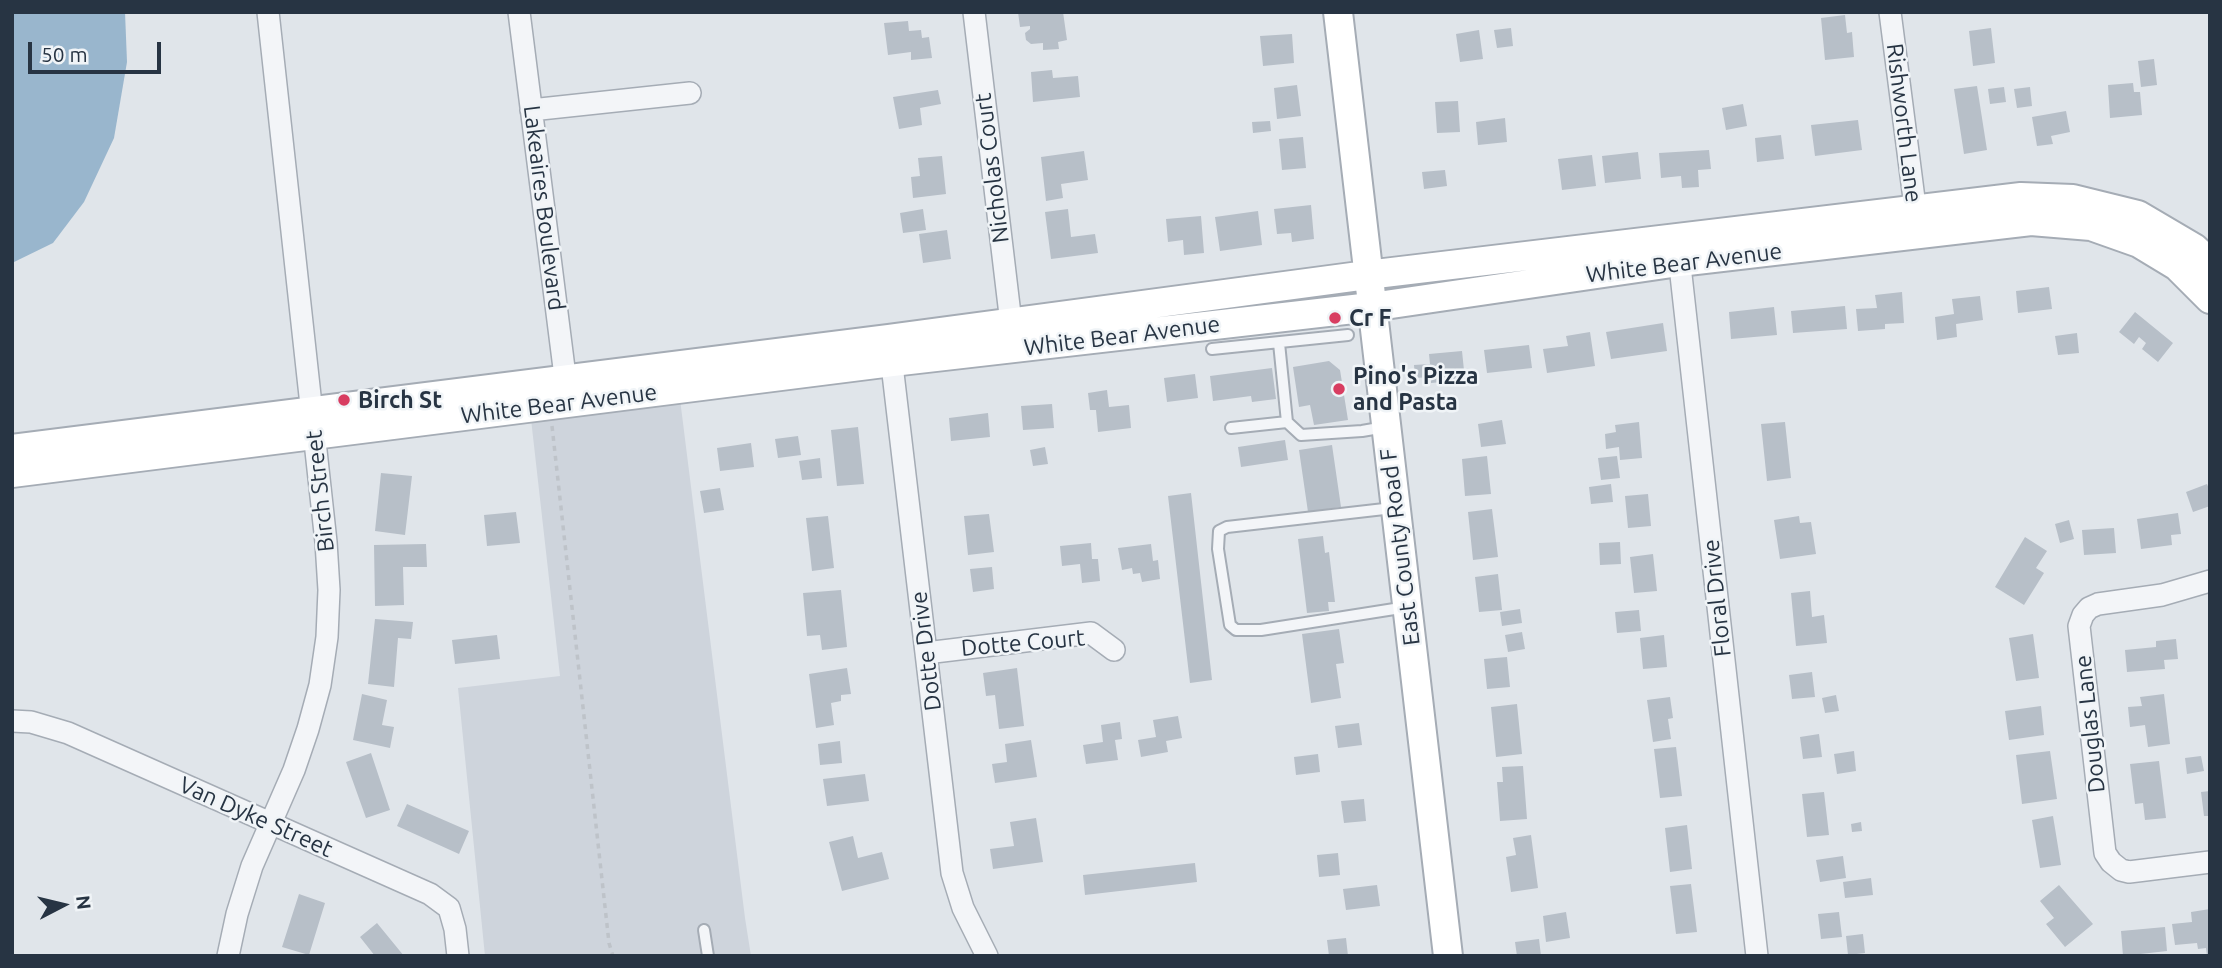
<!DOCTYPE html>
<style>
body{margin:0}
#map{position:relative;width:2222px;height:968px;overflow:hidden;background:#e0e5ea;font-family:Ubuntu,sans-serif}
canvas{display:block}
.frame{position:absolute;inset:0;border:14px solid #273443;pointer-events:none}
.north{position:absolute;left:28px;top:870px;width:70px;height:70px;-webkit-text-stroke:5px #f0f4f7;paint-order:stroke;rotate:83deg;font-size:19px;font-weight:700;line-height:28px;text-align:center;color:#273443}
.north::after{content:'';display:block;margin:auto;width:24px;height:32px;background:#273443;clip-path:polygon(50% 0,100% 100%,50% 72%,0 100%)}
.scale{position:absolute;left:28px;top:42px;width:133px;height:32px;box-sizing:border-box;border:4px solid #273443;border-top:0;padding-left:9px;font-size:21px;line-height:24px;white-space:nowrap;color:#273443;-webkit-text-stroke:5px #f0f4f7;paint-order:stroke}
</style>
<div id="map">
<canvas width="2222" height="968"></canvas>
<div class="frame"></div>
<div class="north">N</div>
<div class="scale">50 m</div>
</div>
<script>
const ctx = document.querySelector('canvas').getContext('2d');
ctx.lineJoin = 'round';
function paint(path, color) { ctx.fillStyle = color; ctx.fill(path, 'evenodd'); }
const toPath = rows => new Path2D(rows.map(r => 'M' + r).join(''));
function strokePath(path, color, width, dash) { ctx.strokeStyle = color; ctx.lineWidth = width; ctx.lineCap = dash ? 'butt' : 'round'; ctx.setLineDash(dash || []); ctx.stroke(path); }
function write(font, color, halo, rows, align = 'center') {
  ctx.font = font + ' Ubuntu,sans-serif'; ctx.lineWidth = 5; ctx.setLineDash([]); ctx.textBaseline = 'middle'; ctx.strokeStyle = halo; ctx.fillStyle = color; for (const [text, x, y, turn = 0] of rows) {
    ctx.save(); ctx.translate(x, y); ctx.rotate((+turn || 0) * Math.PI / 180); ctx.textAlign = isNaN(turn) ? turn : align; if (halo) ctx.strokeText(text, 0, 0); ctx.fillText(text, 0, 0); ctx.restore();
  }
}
paint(toPath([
 [680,399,745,918,751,956,485,956,458,688,560,676,531,419]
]), '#ced4dc');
paint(toPath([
 [12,12,125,12,127,62,114,138,84,202,53,243,12,263]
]), '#99b6cd');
paint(toPath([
 [1018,12,1063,12,1067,40,1058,42,1059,49,1043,50,1043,43,1031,44,1026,40,1025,33,1030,29,1030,26,1020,27],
 [1845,15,1847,33,1852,32,1854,57,1825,60,1821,18],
 [908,21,909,31,921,30,922,38,929,37,932,58,911,60,911,52,888,55,884,23],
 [1511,28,1513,46,1497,48,1494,30],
 [1991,28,1995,63,1973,66,1969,31],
 [1479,30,1483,59,1460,62,1456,34],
 [1292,34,1294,63,1263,66,1260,36],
 [2154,59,2157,85,2141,87,2138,61],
 [1052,70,1053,78,1078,76,1080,97,1033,102,1031,72],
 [2133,83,2134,92,2140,92,2142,115,2110,118,2108,85],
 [1297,85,1301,116,1277,119,1274,88],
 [1977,86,1987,150,1964,154,1954,89],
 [2004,87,2006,102,1990,104,1988,89],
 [2030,87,2032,106,2017,108,2014,89],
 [938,90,941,104,920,108,922,125,899,129,893,97],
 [1458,101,1460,132,1437,133,1435,102],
 [1743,104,1747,126,1726,130,1722,108],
 [2066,111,2070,132,2051,136,2053,144,2037,146,2032,117],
 [1505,118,1507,142,1478,145,1476,122],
 [1858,120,1862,150,1815,156,1811,125],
 [1270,121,1271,131,1253,133,1252,122],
 [1781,135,1784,159,1757,162,1755,138],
 [1303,137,1306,168,1282,170,1279,139],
 [1709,150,1711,169,1698,170,1699,187,1682,188,1681,176,1661,178,1659,153],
 [1084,151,1088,180,1061,184,1063,198,1046,201,1041,157],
 [1638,152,1641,179,1605,183,1602,156],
 [1592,155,1596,186,1562,190,1558,159],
 [942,156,946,194,913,198,911,177,920,176,918,158],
 [1445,170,1447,186,1424,189,1422,172],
 [1311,205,1314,239,1292,242,1291,233,1277,234,1274,209],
 [923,209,926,230,903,233,900,213],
 [1068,209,1071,237,1095,234,1098,253,1051,259,1045,212],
 [1258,211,1262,245,1220,251,1215,217],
 [1201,216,1204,253,1184,255,1183,240,1168,242,1166,219],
 [947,230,951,259,923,263,919,234],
 [2049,287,2052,309,2018,313,2016,291],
 [1902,292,1904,323,1885,324,1885,329,1858,331,1856,309,1877,308,1875,295],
 [1980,296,1983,320,1956,324,1957,337,1937,340,1935,317,1954,314,1952,299],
 [1845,306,1847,329,1793,333,1791,311],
 [1774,307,1777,335,1731,339,1729,312],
 [2135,312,2173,343,2158,362,2142,349,2146,343,2139,337,2134,344,2119,332],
 [1663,323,1667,351,1611,359,1606,332],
 [1590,332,1595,366,1547,373,1543,349,1568,346,1566,336],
 [2077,333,2079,353,2058,355,2055,336],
 [1529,345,1532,368,1487,373,1484,350],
 [1462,351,1465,380,1431,383,1431,377,1415,378,1414,365,1430,364,1429,354],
 [1329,361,1340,370,1348,420,1314,425,1310,405,1299,407,1293,367],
 [1272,368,1276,399,1252,402,1251,396,1213,401,1210,376],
 [1195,374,1198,398,1167,402,1164,378],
 [1107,390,1109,407,1129,405,1131,428,1098,432,1096,410,1090,410,1088,393],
 [1052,404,1054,428,1023,430,1021,406],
 [988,413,990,437,951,441,949,418],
 [1502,420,1506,444,1481,447,1478,424],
 [1639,422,1642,458,1620,460,1619,447,1606,449,1605,434,1616,432,1615,425],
 [1785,422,1791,478,1767,481,1761,424],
 [858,427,864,484,837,486,831,430],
 [798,436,801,455,778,458,775,439],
 [1285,440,1288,460,1241,467,1238,447],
 [751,443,754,467,720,471,717,448],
 [1332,445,1341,507,1308,512,1299,450],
 [1045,447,1048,464,1033,466,1030,450],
 [1487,456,1491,494,1465,496,1462,459],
 [1617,456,1620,478,1601,480,1598,458],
 [820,458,822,478,802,480,799,461],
 [381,473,412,476,405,535,375,531],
 [1611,484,1613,502,1591,504,1589,487],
 [2207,484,2210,491,2210,506,2193,512,2186,492],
 [720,488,724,510,704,513,700,491],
 [1191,493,1212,680,1190,683,1168,496],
 [1648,494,1651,526,1628,528,1625,496],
 [1492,509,1498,557,1473,560,1468,512],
 [516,512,520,543,487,546,484,515],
 [2178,513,2181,534,2171,535,2172,545,2141,549,2137,519],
 [989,514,994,552,968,555,964,516],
 [828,516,834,568,812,571,806,518],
 [1799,516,1800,523,1811,522,1816,554,1780,559,1774,520],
 [2069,520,2074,539,2060,543,2055,524],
 [2114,528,2116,553,2084,555,2082,530],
 [1323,536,1325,553,1329,552,1335,602,1328,602,1329,611,1307,613,1298,539],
 [2025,537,2047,551,2036,568,2044,573,2024,605,1995,587],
 [1620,542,1621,564,1600,565,1599,543],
 [1091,543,1092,559,1098,559,1100,581,1082,583,1080,564,1062,566,1060,546],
 [426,544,427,567,403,567,404,605,375,606,374,545],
 [1151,544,1153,561,1158,560,1160,579,1142,582,1140,573,1133,574,1132,568,1122,570,1118,548],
 [1653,554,1657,591,1634,593,1630,557],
 [992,567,994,589,973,592,970,569],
 [1498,574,1502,610,1479,612,1475,577],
 [841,590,847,647,822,650,820,635,807,636,803,593],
 [1810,591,1812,617,1824,615,1827,643,1796,646,1791,593],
 [1520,609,1522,623,1502,626,1500,612],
 [1639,610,1641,631,1617,633,1615,612],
 [375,619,413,622,411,639,398,638,394,687,368,684],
 [1339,629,1344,663,1336,664,1341,698,1311,703,1302,634],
 [1522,632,1525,649,1508,652,1505,635],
 [2033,634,2039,678,2016,681,2009,638],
 [497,635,500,659,455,664,452,640],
 [1664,635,1667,667,1643,669,1640,638],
 [2176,639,2178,659,2164,660,2165,669,2127,672,2125,650,2156,647,2156,641],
 [1507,657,1510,687,1487,689,1484,659],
 [847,668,851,694,841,695,841,701,831,703,834,725,816,728,809,674],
 [1017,668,1024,726,999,729,995,695,986,696,983,673],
 [1812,672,1815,697,1792,699,1789,675],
 [362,694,387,700,382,725,394,727,390,748,353,740],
 [2164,694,2170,744,2148,747,2145,725,2130,727,2128,707,2142,706,2140,697],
 [1836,695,1839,711,1825,713,1822,698],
 [1670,697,1673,718,1668,719,1671,739,1653,742,1647,700],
 [1517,704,1522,754,1496,757,1491,707],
 [2041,706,2044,735,2009,740,2005,711],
 [1178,716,1182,738,1166,741,1168,752,1141,757,1138,740,1156,737,1153,720],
 [1120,722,1122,739,1115,740,1118,760,1086,764,1083,745,1103,742,1101,725],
 [1359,723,1362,745,1338,748,1335,726],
 [1819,734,1822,757,1803,759,1800,737],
 [1031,740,1037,777,995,783,992,764,1007,762,1005,744],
 [840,741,842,763,820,765,818,744],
 [1676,747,1682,796,1660,798,1654,749],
 [1854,751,1856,771,1837,774,1834,754],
 [2050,751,2057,799,2022,804,2016,755],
 [371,753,390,810,366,818,346,762],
 [1318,754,1320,772,1296,775,1294,757],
 [2201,756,2204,771,2187,774,2185,758],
 [2159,761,2166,818,2145,820,2143,803,2135,804,2130,764],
 [1523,766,1527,819,1500,821,1497,782,1503,782,1502,767],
 [865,774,869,801,827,806,823,779],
 [2210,791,2210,816,2204,816,2201,792],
 [1824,792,1829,835,1807,837,1802,794],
 [1364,799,1366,821,1344,823,1341,801],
 [407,804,469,831,459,854,397,826],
 [2053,816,2061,865,2040,868,2032,820],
 [1036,818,1043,862,993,869,990,849,1014,846,1010,822],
 [1861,822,1862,831,1852,832,1851,824],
 [1687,825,1692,869,1670,872,1665,828],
 [1531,835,1538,888,1511,892,1506,857,1516,855,1513,838],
 [853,836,858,858,882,852,889,879,842,891,829,842],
 [1338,853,1340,875,1319,877,1317,855],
 [1843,856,1846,878,1820,882,1816,860],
 [1195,863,1197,882,1085,895,1083,875],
 [1871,878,1873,895,1845,898,1843,882],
 [1691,884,1697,932,1676,934,1670,886],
 [1377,885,1380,906,1346,910,1343,889],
 [2059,885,2093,924,2065,947,2046,924,2054,918,2040,901],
 [299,894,325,903,309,955,282,947],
 [2210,909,2210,956,2207,956,2206,948,2198,949,2197,943,2175,945,2172,924,2192,922,2191,912],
 [1566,912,1570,938,1546,942,1543,916],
 [1839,912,1842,937,1821,939,1818,914],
 [377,923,404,956,375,956,360,937],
 [2165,927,2167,951,2123,956,2121,931],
 [1863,934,1865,953,1848,955,1846,936],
 [1346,938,1348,956,1329,956,1327,940],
 [1539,939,1541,956,1517,956,1515,942]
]), '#b7bfc8');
const lane = toPath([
 [1279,343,1287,422],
 [1212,349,1348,335],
 [1231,428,1287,422,1301,435,1362,431,1385,427],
 [1393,508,1227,527,1219,531,1218,549,1230,625,1236,630,1261,630,1407,607],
 [704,930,708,956]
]);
const street = toPath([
 [519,12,567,392],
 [974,12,1011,323],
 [1890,12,1917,222],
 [531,110,690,93],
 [1678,248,1757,956],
 [890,348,952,873,963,908,987,956],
 [2210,581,2162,595,2098,604,2089,608,2083,615,2079,626,2105,853,2111,862,2121,870,2129,872,2210,862],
 [926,653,1091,633,1114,650],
 [12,721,31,722,68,733,430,894,449,908,455,929,458,956],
 [228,956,237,914,252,866,294,770,308,729,320,685,327,637,329,590,326,542,268,12]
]);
const secondary = toPath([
 [1338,12,1448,956],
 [12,449,889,339,1367,275,2021,197,2073,199,2138,215,2194,248,2210,263],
 [12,473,892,362,1371,307,1679,262,2031,221,2091,226,2139,243,2177,266,2210,299]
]);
strokePath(lane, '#a5acb5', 14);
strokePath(street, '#a5acb5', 24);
strokePath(secondary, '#a5acb5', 32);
strokePath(toPath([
 [552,426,609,943,613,956]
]), '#bec3c9', 3.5, [5, 5]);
strokePath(lane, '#f3f5f8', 10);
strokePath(street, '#f3f5f8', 21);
strokePath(secondary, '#fff', 28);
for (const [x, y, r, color] of [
 [1335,318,7,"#d83d61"],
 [1339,389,7,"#d83d61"],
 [344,400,7,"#d83d61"]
]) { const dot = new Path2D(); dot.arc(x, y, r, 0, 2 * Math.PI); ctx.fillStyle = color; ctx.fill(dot); strokePath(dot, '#f0f4f7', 2.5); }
write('23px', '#273443', '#f0f4f7', [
 ["Rishworth Lane",1904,123,83],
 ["Nicholas Court",992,168,-97],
 ["Lakeaires Boulevard",544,208,83],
 ["White Bear Avenue",1684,263,-7],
 ["White Bear Avenue",1122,336,-7],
 ["White Bear Avenue",559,404,-7],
 ["Birch Street",320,491,-96],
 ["East County Road F",1400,547,-97],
 ["Floral Drive",1717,598,-96],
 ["Dotte Court",1023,643,-5],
 ["Dotte Drive",926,651,-97],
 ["Douglas Lane",2090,724,-96],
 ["Van Dyke Street",256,817,24]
]);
write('bold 23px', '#273443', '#f0f4f7', [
 ["Cr F",1349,318],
 ["Pino's Pizza",1353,376],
 ["and Pasta",1353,402],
 ["Birch St",358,400]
], 'left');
</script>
